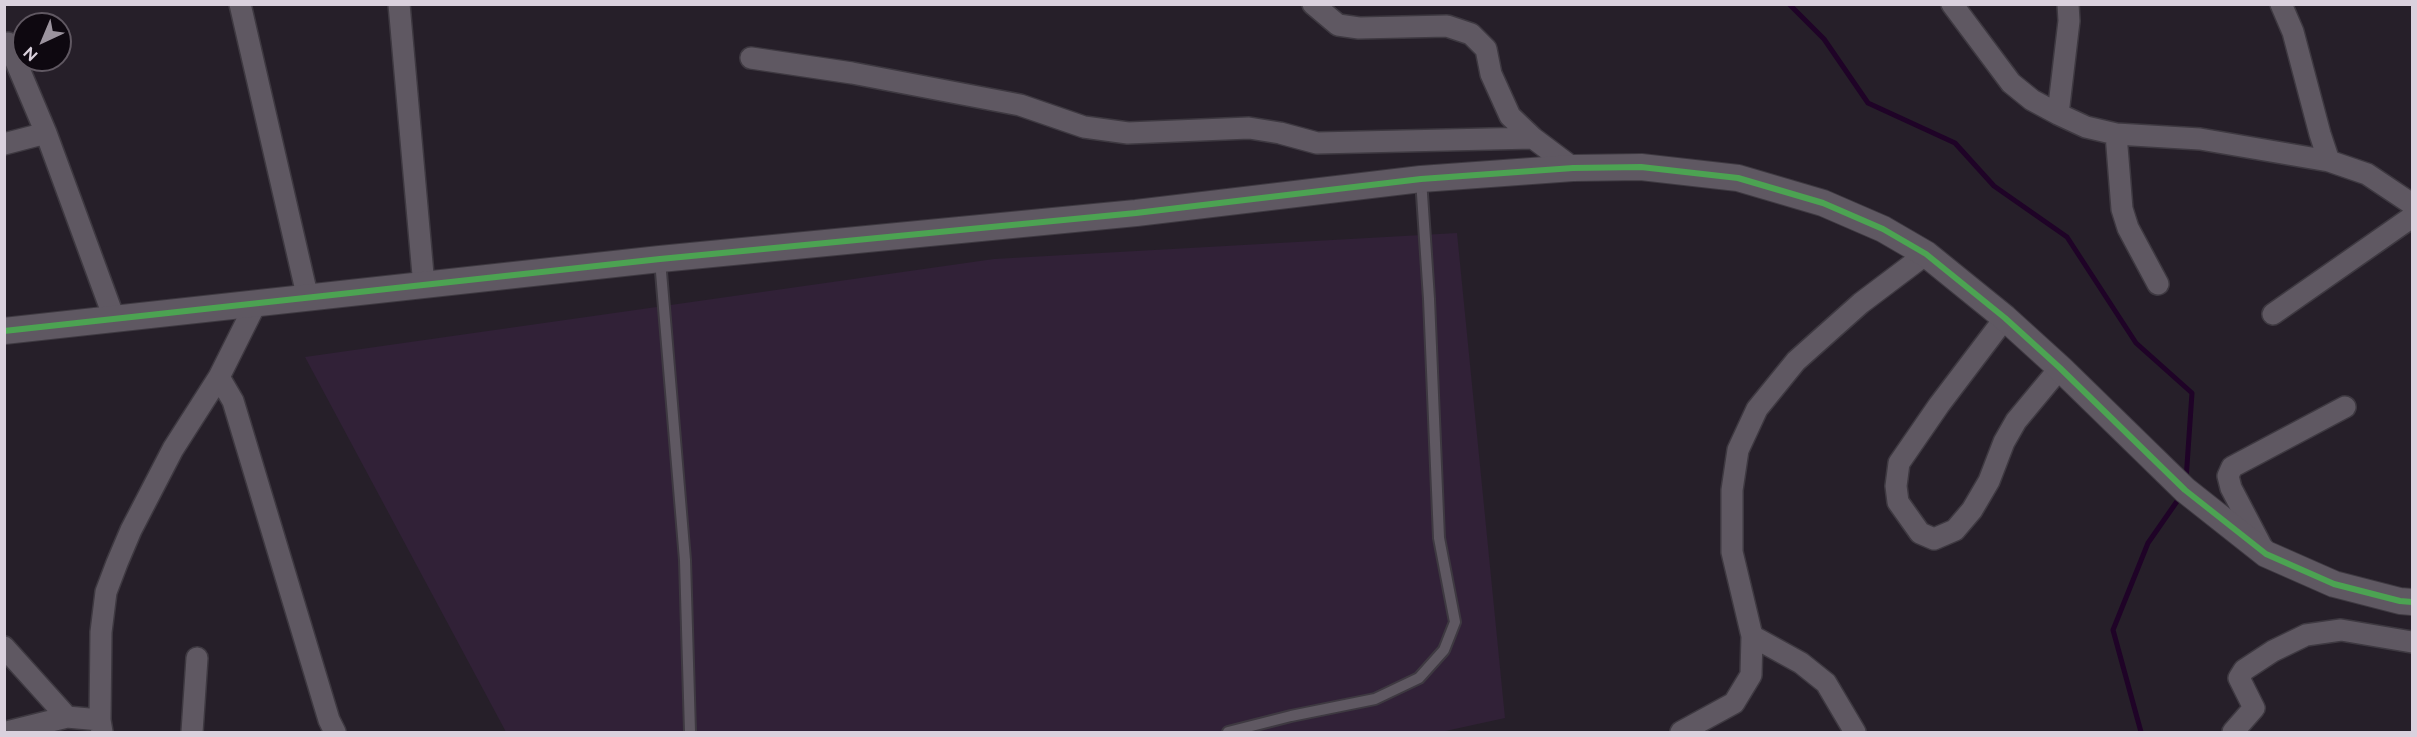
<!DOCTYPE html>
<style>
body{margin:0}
#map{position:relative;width:2417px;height:737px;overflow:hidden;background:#261f29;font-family:Raleway,sans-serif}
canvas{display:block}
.frame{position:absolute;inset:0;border:6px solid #dad1dd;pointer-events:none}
.north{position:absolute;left:12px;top:12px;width:60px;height:60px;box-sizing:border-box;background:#0e0810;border:2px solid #605862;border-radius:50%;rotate:224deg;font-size:16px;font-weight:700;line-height:24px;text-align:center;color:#dad1dd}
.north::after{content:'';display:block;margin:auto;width:21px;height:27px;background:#9b939e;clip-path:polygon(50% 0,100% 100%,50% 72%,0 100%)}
</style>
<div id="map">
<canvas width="2417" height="737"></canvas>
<div class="frame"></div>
<div class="north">N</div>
</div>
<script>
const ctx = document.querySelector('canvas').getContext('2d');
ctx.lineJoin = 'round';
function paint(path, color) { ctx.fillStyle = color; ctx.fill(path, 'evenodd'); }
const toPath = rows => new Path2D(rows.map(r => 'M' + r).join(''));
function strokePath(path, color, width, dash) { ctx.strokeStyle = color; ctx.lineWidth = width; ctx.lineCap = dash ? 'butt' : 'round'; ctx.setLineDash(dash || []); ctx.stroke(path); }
paint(toPath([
 [1457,233,1505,718,1441,732,506,732,305,357,994,259]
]), '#312137');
strokePath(toPath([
 [1789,4,1824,39,1868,103,1955,143,1994,186,2067,237,2136,343,2192,393,2186,480],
 [2141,732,2113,630,2148,543,2180,497]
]), '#1f0327', 5);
const service = toPath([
 [660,260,685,560,690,732],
 [1228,732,1291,716,1375,699,1419,678,1444,650,1455,622,1439,538,1429,299,1421,179]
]);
const minor = toPath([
 [240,4,308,299],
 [399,4,424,286],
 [1313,4,1338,25,1359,28,1447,26,1471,34,1486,49,1491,74,1510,116,1533,138,1573,168],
 [1952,4,2011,83,2032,100,2058,114,2086,127,2116,134,2200,139,2329,161,2367,174,2412,204],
 [2281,4,2293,32,2320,134,2329,161],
 [8,43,46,133,114,318],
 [751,58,852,73,1020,105,1084,127,1128,133,1249,128,1280,133,1317,143,1533,138],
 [2058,114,2069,21,2068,4],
 [2116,134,2122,209,2128,228,2158,284],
 [4,144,46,133],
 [2273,314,2412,217],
 [2005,318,1939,405,1899,463,1896,486,1898,502,1920,533,1934,539,1955,530,1972,510,1989,481,2004,442,2016,421,2060,368],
 [219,377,233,401,329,720,335,732],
 [2264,551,2231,488,2228,476,2232,467,2345,407],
 [1752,636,1801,663,1826,683,1855,732],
 [4,647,67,717,100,720],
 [7,732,67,717],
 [102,732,100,720,101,632,106,592,117,563,131,530,173,449,219,377,255,305],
 [192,732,197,658],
 [1681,732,1734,703,1751,675,1752,636,1732,552,1732,490,1738,450,1757,409,1796,361,1861,303,1926,254],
 [2233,732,2254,708,2239,678,2244,670,2273,651,2306,635,2341,630,2412,642]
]);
const tertiary = toPath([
 [4,331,660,259,1136,213,1421,179,1573,168,1641,167,1738,178,1823,203,1883,229,1926,254,2005,318,2060,368,2185,490,2266,554,2334,584,2400,601,2412,602]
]);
strokePath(service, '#3e3941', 14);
strokePath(minor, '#3e3941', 24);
strokePath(tertiary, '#3e3941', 28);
strokePath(service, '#5f5862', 10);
strokePath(minor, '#5f5862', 21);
strokePath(tertiary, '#5f5862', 26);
strokePath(toPath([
 [4,331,660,259,1136,213,1421,179,1573,168,1641,167,1738,178,1823,203,1883,229,1926,254,2005,318,2060,368,2185,490,2266,554,2334,584,2400,601,2412,602]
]), '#4ca352', 6);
</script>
